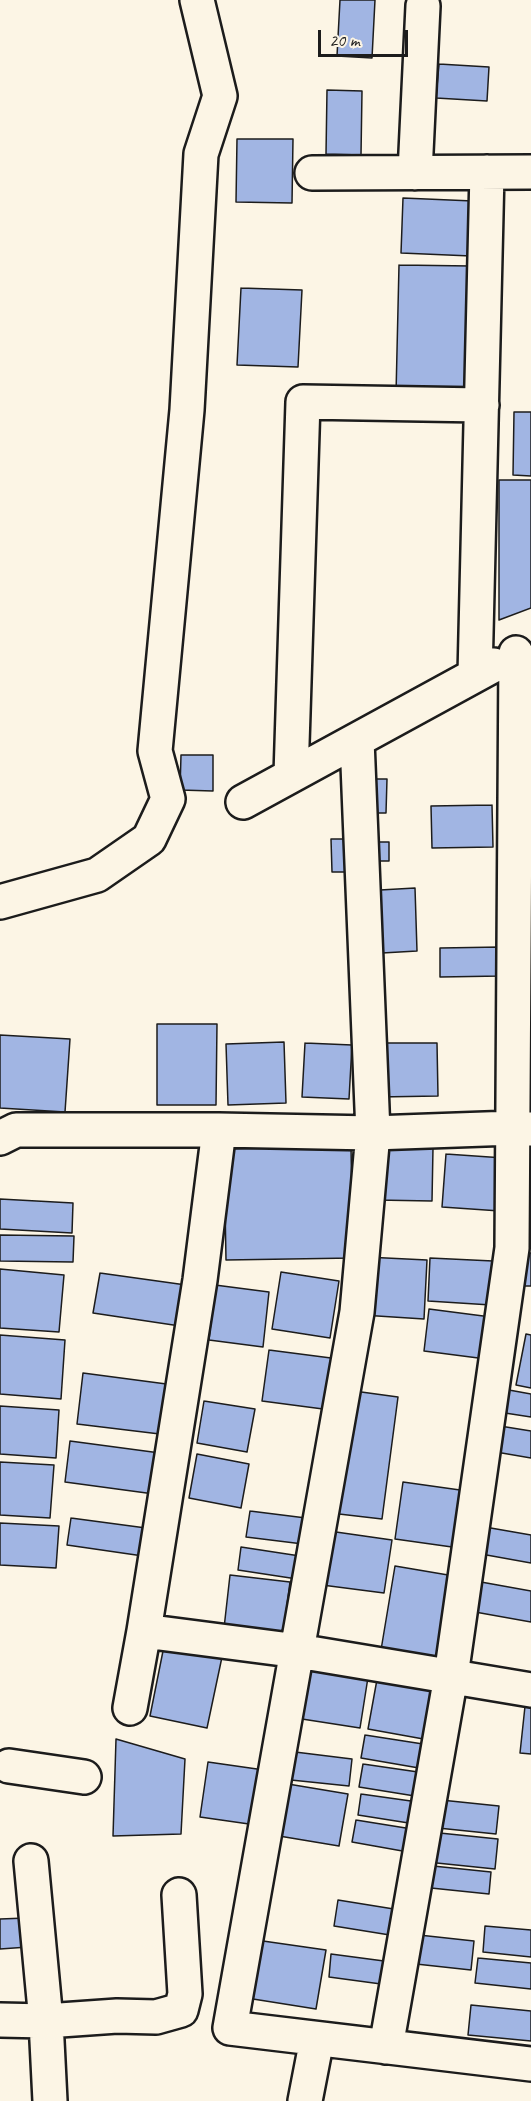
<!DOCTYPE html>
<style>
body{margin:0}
#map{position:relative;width:531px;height:2101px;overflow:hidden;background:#fcf5e5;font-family:Caveat,sans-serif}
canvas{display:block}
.scale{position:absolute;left:318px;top:30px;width:90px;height:27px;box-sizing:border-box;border:3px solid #1c1c1c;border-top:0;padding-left:8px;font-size:18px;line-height:21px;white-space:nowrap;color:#1c1c1c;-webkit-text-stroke:4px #fcf5e5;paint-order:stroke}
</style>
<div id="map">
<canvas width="531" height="2101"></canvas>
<div class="scale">20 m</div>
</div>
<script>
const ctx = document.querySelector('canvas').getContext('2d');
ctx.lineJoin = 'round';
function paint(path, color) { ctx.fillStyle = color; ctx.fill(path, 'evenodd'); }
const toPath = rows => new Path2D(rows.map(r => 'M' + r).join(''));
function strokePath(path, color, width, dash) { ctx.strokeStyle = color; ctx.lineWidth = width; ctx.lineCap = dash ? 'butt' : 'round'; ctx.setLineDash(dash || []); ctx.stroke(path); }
const building = toPath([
 [340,0,375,0,372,58,337,56,340,0],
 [439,64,489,67,487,101,436,98,439,64],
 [327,90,362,91,361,155,326,154,327,90],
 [237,139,293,139,292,203,236,202,237,139],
 [403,198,473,201,471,256,401,253,403,198],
 [399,265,471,266,469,396,396,394,399,265],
 [241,288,302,290,298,367,237,365,241,288],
 [514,412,531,412,531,476,513,475,514,412],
 [499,480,531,480,531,608,499,620,499,480],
 [181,755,213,755,213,791,180,790,181,755],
 [372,779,387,779,386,813,372,813,372,779],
 [492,805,493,847,432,848,431,806,492,805],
 [331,839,347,839,347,872,332,872,331,839],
 [374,842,389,842,389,861,374,861,374,842],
 [415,888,417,951,382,953,380,890,415,888],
 [501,947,501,976,440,977,440,948,501,947],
 [157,1024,217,1024,216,1105,157,1105,157,1024],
 [0,1035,70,1039,65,1112,0,1108,0,1035],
 [284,1042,286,1103,228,1105,226,1044,284,1042],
 [305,1043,352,1045,349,1099,302,1097,305,1043],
 [378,1043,437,1043,438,1096,378,1097,378,1043],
 [377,1146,433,1148,432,1201,376,1200,377,1146],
 [351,1147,353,1258,226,1260,224,1149,351,1147],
 [446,1154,504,1158,500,1211,442,1207,446,1154],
 [0,1199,73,1203,72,1233,0,1229,0,1199],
 [523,1201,531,1201,531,1230,522,1230,523,1201],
 [0,1235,74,1236,73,1262,0,1261,0,1235],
 [518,1253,531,1253,531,1286,516,1286,518,1253],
 [366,1257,427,1260,424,1319,362,1315,366,1257],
 [430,1258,493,1261,491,1305,428,1301,430,1258],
 [0,1269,64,1275,59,1332,0,1328,0,1269],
 [281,1272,339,1281,330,1338,272,1329,281,1272],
 [100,1273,186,1285,180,1326,93,1313,100,1273],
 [215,1285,269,1292,263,1347,209,1340,215,1285],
 [429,1309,491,1317,486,1359,424,1351,429,1309],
 [526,1334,531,1335,531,1388,516,1385,526,1334],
 [0,1335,65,1340,61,1399,0,1394,0,1335],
 [269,1350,331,1358,323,1409,262,1401,269,1350],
 [83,1373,174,1385,168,1435,77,1424,83,1373],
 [509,1390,531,1394,531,1417,505,1413,509,1390],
 [354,1391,398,1397,382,1519,339,1514,354,1391],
 [204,1401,255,1409,247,1452,197,1443,204,1401],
 [0,1406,59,1410,56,1458,0,1454,0,1406],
 [500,1426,531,1431,531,1458,496,1452,500,1426],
 [70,1441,160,1453,154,1494,65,1482,70,1441],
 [197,1454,249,1464,241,1508,189,1498,197,1454],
 [0,1462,54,1465,50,1518,0,1515,0,1462],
 [403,1482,460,1490,452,1547,395,1539,403,1482],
 [250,1511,306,1518,303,1544,246,1537,250,1511],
 [71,1518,146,1528,143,1556,67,1545,71,1518],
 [0,1523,59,1526,56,1568,0,1565,0,1523],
 [485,1527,531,1535,531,1563,481,1554,485,1527],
 [329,1531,392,1540,384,1593,322,1585,329,1531],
 [241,1547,300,1556,297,1579,238,1570,241,1547],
 [395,1566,454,1576,440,1659,381,1650,395,1566],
 [230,1575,290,1582,282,1643,223,1637,230,1575],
 [481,1582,531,1591,531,1622,475,1612,481,1582],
 [164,1646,222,1657,207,1728,150,1716,164,1646],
 [310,1663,369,1671,360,1728,302,1719,310,1663],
 [378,1674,438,1684,429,1740,368,1729,378,1674],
 [526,1697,531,1698,531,1754,520,1753,526,1697],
 [365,1735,423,1744,419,1768,361,1758,365,1735],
 [116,1739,185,1759,181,1834,113,1836,116,1739],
 [295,1752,352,1759,349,1786,291,1780,295,1752],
 [208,1762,264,1770,256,1825,200,1817,208,1762],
 [363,1764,425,1773,421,1797,359,1787,363,1764],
 [288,1784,348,1794,339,1846,279,1836,288,1784],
 [361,1794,418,1802,415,1824,358,1815,361,1794],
 [441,1800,499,1806,496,1834,438,1828,441,1800],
 [356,1820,412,1829,408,1852,352,1842,356,1820],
 [430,1832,498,1839,495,1869,427,1862,430,1832],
 [433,1866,491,1872,489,1894,431,1888,433,1866],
 [338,1900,400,1910,396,1936,334,1926,338,1900],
 [26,1918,28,1947,0,1949,0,1919,26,1918],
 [485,1926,531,1930,531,1957,483,1952,485,1926],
 [419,1935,474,1941,471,1970,416,1964,419,1935],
 [263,1941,326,1950,316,2009,253,1999,263,1941],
 [331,1954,384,1961,381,1984,329,1977,331,1954],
 [478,1958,531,1963,531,1989,475,1983,478,1958],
 [471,2005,531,2011,531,2041,468,2035,471,2005]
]);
paint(building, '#a1b5e3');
strokePath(building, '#1c1c1c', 1.5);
const minor = toPath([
 [312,173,531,172],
 [415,173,423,6],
 [475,675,487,172],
 [357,740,373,1133,357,1312,230,2028,531,2064],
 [291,775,303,402,482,405],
 [243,802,494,665],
 [0,902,97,875,149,839,168,799,155,751,187,410,201,154,220,96,197,0],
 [0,1138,16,1130,219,1130,373,1133,513,1128,531,1129],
 [144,1631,298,1651,531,1690],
 [130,1708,144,1631,200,1280,219,1130],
 [9,1766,84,1777],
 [31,1861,46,2021,50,2101],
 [0,2020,46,2021,117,2016,156,2017,181,2010,185,1994,179,1895],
 [386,2047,451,1676,512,1248,516,653],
 [305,2101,317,2039]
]);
strokePath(minor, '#1c1c1c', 38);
strokePath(minor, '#fcf5e5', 33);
</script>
